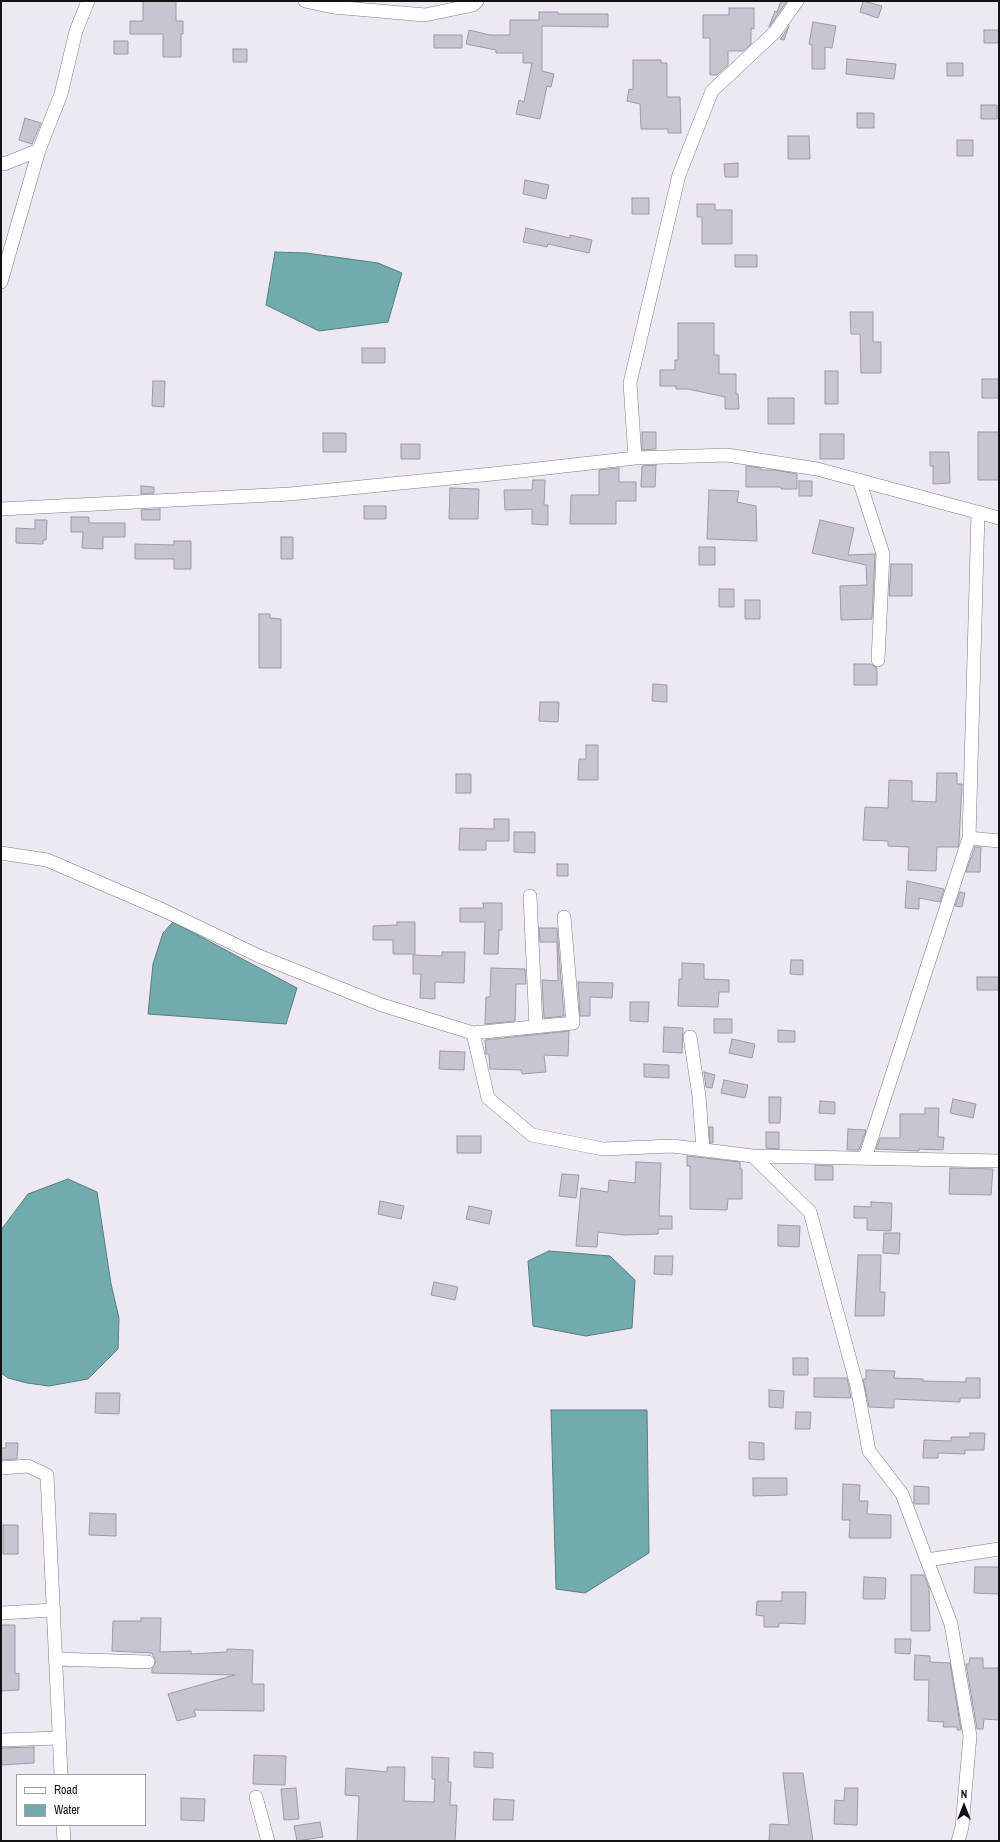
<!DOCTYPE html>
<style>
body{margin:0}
#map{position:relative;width:1000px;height:1842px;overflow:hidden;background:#eee8f3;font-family:"Archivo Narrow",sans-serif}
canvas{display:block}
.frame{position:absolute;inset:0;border:2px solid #141115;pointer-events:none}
.legend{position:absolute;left:16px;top:1774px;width:130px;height:52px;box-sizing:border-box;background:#fff;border:1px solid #a1a0a1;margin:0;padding:5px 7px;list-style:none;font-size:12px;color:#141115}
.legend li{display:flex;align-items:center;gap:8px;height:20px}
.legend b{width:20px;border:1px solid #a1a0a1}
.north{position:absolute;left:944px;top:1786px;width:40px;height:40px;-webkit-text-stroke:3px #fff;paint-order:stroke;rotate:0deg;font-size:11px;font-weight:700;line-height:16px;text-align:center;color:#141115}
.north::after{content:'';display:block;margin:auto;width:14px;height:18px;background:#141115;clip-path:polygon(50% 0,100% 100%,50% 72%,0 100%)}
</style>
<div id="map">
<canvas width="1000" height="1842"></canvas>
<div class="frame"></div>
<ul class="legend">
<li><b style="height:5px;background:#fff"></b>Road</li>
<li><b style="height:11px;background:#72abad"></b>Water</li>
</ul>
<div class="north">N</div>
</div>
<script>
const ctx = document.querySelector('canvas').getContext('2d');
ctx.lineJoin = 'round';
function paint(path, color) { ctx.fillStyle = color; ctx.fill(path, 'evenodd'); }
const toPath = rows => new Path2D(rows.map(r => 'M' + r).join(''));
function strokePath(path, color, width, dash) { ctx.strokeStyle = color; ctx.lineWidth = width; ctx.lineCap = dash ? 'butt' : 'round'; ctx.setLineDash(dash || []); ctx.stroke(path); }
const water = toPath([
 [275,252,306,253,378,263,402,273,388,322,319,331,266,305,275,252],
 [173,922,297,988,286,1024,148,1014,153,964,163,933,173,922],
 [68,1179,97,1192,111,1284,119,1318,118,1349,88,1379,49,1386,27,1383,8,1378,1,1373,1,1230,28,1194,68,1179],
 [549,1251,610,1256,635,1280,632,1328,586,1336,533,1326,528,1261,549,1251],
 [551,1410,647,1410,649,1553,585,1593,556,1589,551,1410]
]);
paint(water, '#72abad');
strokePath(water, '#567d7f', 1);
const building = toPath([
 [143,1,176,1,176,21,183,21,183,34,181,34,181,57,163,57,163,34,130,34,130,21,143,21,143,1],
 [781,1,787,1,769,27,775,11,777,12,781,1],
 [863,1,882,6,878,18,860,12,863,1],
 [729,8,754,8,754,29,751,28,751,44,743,51,728,51,728,65,717,75,710,75,710,38,703,38,703,15,729,15,729,8],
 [539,12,558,12,558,14,608,14,608,27,542,26,542,71,554,74,551,87,547,86,540,119,516,114,519,100,524,102,532,63,523,63,523,53,496,53,496,50,466,44,469,30,490,35,510,35,510,20,539,20,539,12],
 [813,22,836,26,832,48,825,47,825,69,812,69,812,45,809,44,813,22],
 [789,26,784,40,780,39,782,37,789,26],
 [984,30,999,30,999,43,984,43,984,30],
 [434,35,462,35,462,48,434,48,434,35],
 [114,41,128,41,128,54,114,54,114,41],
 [233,49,247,49,247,62,233,62,233,49],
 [847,59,896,64,894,79,846,74,847,59],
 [633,60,661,60,661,63,667,63,667,97,680,97,681,133,668,133,668,129,641,129,640,104,627,101,629,89,633,90,633,60],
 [947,63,963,63,963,76,947,76,947,63],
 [981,105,997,105,997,119,981,119,981,105],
 [857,113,874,113,874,128,857,128,857,113],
 [25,118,41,123,32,144,19,140,25,118],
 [788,136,809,136,810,159,788,159,788,136],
 [957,140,973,140,973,156,957,156,957,140],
 [738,163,738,177,725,177,724,164,738,163],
 [525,180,549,185,546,199,523,194,525,180],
 [632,198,649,198,649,214,632,214,632,198],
 [697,204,715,204,715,210,732,210,732,244,702,244,702,217,697,217,697,204],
 [526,228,570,238,570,235,592,240,589,253,548,244,547,247,523,242,526,228],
 [735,255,757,255,757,267,735,267,735,255],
 [850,312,873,312,873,342,881,342,881,373,861,373,860,334,851,334,850,312],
 [678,323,714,323,714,355,719,355,719,374,736,374,736,394,738,394,739,409,725,409,725,397,688,389,676,389,676,386,660,386,660,370,675,370,675,360,678,360,678,323],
 [362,348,385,348,385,363,362,363,362,348],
 [825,371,838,371,838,404,825,404,825,371],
 [982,379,999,379,999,398,982,398,982,379],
 [153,381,165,381,164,407,152,406,153,381],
 [768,398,794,398,794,424,768,424,768,398],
 [642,432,656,432,656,449,642,450,642,432],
 [978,432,999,432,999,480,978,480,978,432],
 [323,433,346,433,346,452,323,452,323,433],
 [820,434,844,434,844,459,820,459,820,434],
 [401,444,420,444,420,459,401,459,401,444],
 [930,452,949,452,950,483,933,484,933,466,930,466,930,452],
 [656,465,655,487,641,487,642,466,656,465],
 [746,466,761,468,761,470,775,470,797,474,797,489,781,489,781,487,746,487,746,466],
 [619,468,619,482,636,482,636,501,616,501,616,524,570,524,571,495,599,495,599,470,619,468],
 [533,480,545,480,544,505,548,505,548,525,532,524,532,509,505,510,504,490,532,490,533,480],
 [799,481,812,481,812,496,799,496,799,481],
 [141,486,154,487,154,493,141,494,141,486],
 [450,488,479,489,478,519,449,519,450,488],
 [709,490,739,491,737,502,756,506,757,541,707,539,709,490],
 [364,506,386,506,386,519,364,519,364,506],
 [160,509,160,520,142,520,141,510,160,509],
 [71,517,89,517,89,523,125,523,125,537,103,537,103,549,82,548,83,532,71,532,71,517],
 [35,520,47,520,46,540,43,540,43,544,16,543,16,528,35,529,35,520],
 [820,520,854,528,848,555,875,554,872,619,841,620,840,586,867,585,866,565,812,553,820,520],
 [281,537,293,537,293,559,281,559,281,537],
 [174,541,191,541,191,569,174,569,174,559,135,559,135,544,174,545,174,541],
 [699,547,715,547,715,565,699,565,699,547],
 [891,564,912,564,912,596,889,596,891,564],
 [719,589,734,589,734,607,719,607,719,589],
 [745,600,760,600,760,619,745,619,745,600],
 [259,614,270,614,270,618,281,619,281,668,259,668,259,614],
 [854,664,871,664,877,668,877,685,854,685,854,664],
 [653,684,667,685,667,702,652,701,653,684],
 [540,702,559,702,558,722,539,721,540,702],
 [586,745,598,745,598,780,578,780,579,759,586,759,586,745],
 [937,773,957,773,957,784,962,784,959,842,958,847,937,847,936,871,908,870,909,847,888,846,888,841,863,840,865,807,888,808,889,780,912,781,912,801,936,802,937,773],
 [456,774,471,774,471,793,456,793,456,774],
 [494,819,509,819,509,841,486,841,486,850,459,850,460,828,494,829,494,819],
 [514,832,535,832,535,853,514,852,514,832],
 [975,847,981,847,980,872,966,872,975,847],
 [557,864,568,864,568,876,557,876,557,864],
 [907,881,944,889,940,902,919,898,919,909,905,908,907,881],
 [960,892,965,893,962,907,955,906,960,892],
 [483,903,502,903,502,930,499,930,498,954,484,954,485,922,460,922,460,908,484,908,483,903],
 [397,922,415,922,415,954,393,954,393,940,373,940,373,926,397,925,397,922],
 [539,928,557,928,564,1016,544,1018,542,980,558,981,557,942,540,942,539,928],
 [442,952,465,952,464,983,435,982,435,999,420,998,421,974,413,974,413,955,442,956,442,952],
 [791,960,803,960,803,975,790,974,791,960],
 [682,963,704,964,704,979,729,980,729,992,719,992,718,1007,678,1006,679,979,682,979,682,963],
 [491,968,525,969,526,984,516,984,515,1021,485,1024,486,997,490,997,491,968],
 [977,977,999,977,999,990,977,990,977,977],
 [578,982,613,983,612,998,590,997,590,1016,580,1016,578,982],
 [630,1002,649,1002,648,1022,630,1021,630,1002],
 [714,1019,732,1019,732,1033,714,1033,714,1019],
 [664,1027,683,1028,682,1053,663,1052,664,1027],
 [778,1030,795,1031,795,1042,778,1042,778,1030],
 [569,1031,568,1056,544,1055,546,1072,522,1074,521,1070,490,1069,489,1054,486,1054,485,1040,569,1031],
 [732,1039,755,1044,752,1058,729,1053,732,1039],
 [440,1051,465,1052,464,1070,439,1069,440,1051],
 [644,1064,669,1065,669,1078,644,1077,644,1064],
 [704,1072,715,1075,712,1088,706,1087,704,1072],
 [724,1080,748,1085,745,1098,721,1093,724,1080],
 [769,1097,781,1097,780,1123,769,1123,769,1097],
 [953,1099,976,1104,973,1118,950,1113,953,1099],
 [820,1101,835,1102,835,1114,819,1113,820,1101],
 [925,1108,939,1108,938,1137,944,1137,943,1150,919,1149,919,1151,876,1149,880,1138,900,1138,900,1114,925,1114,925,1108],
 [709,1127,713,1127,713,1143,710,1143,709,1127],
 [848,1129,866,1130,859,1150,847,1150,848,1129],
 [766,1132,779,1132,779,1149,766,1148,766,1132],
 [457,1136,481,1136,481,1153,457,1153,457,1136],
 [687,1156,740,1162,740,1169,742,1169,742,1199,728,1199,727,1210,690,1209,690,1166,687,1166,687,1156],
 [636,1162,661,1163,659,1216,672,1216,672,1229,658,1229,658,1234,624,1235,598,1232,597,1247,576,1246,581,1188,608,1192,609,1180,635,1183,636,1162],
 [815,1165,833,1166,833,1180,815,1180,815,1165],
 [950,1168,993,1169,991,1195,949,1194,950,1168],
 [562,1174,579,1175,576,1198,559,1196,562,1174],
 [380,1201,404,1206,401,1219,378,1214,380,1201],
 [871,1202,892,1203,891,1231,867,1230,867,1218,854,1218,854,1206,871,1207,871,1202],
 [469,1206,492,1211,489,1224,466,1219,469,1206],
 [778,1225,800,1226,799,1247,778,1246,778,1225],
 [884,1233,900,1233,899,1254,883,1253,884,1233],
 [858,1255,881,1255,880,1292,885,1292,884,1316,855,1316,858,1255],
 [655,1256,673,1256,672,1275,654,1274,655,1256],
 [434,1282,458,1287,455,1300,431,1295,434,1282],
 [793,1358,808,1358,808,1375,793,1375,793,1358],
 [866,1370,895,1371,894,1378,923,1379,923,1381,966,1382,966,1378,980,1378,980,1398,960,1398,960,1402,894,1399,894,1408,869,1407,863,1379,866,1379,866,1370],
 [814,1378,847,1378,851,1398,814,1397,814,1378],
 [769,1390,784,1391,783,1408,769,1407,769,1390],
 [96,1393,120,1393,119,1414,95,1413,96,1393],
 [796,1412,811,1412,810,1429,795,1429,796,1412],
 [970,1433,985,1433,984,1450,965,1450,965,1454,938,1453,938,1458,923,1458,924,1440,951,1441,951,1437,970,1437,970,1433],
 [749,1442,764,1443,764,1460,749,1459,749,1442],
 [6,1443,18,1443,17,1459,1,1460,1,1448,6,1448,6,1443],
 [753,1478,787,1478,787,1495,753,1496,753,1478],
 [843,1484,860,1485,859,1501,868,1501,867,1514,891,1515,891,1538,849,1538,850,1520,842,1520,843,1484],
 [914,1486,929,1487,929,1504,914,1504,914,1486],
 [90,1513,116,1514,116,1536,89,1535,90,1513],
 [3,1525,18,1525,18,1554,3,1554,3,1525],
 [975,1567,999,1567,999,1594,974,1593,975,1567],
 [911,1575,924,1575,929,1588,930,1631,911,1631,911,1575],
 [864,1577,886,1578,885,1599,863,1599,864,1577],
 [782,1592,806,1592,805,1624,779,1623,779,1627,764,1627,764,1616,756,1615,757,1601,782,1601,782,1592],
 [141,1618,161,1618,160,1652,191,1651,191,1654,227,1652,227,1649,253,1650,252,1684,264,1684,264,1711,194,1710,196,1716,177,1721,168,1694,235,1675,152,1673,152,1669,156,1662,152,1653,112,1651,113,1621,141,1621,141,1618],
 [1,1625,15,1625,15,1674,19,1673,19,1690,1,1691,1,1625],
 [895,1639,911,1639,910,1654,895,1653,895,1639],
 [915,1655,930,1656,930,1662,950,1663,961,1730,957,1730,957,1727,943,1727,944,1722,928,1721,929,1680,914,1680,915,1655],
 [970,1658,983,1658,983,1668,999,1668,999,1720,984,1719,983,1729,977,1729,966,1664,969,1664,970,1658],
 [34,1747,34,1763,1,1765,1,1748,34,1747],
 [474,1752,493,1753,493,1768,474,1767,474,1752],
 [254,1755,286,1756,285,1785,253,1784,254,1755],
 [432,1757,449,1758,448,1782,451,1782,450,1805,457,1805,455,1841,357,1841,359,1796,345,1795,346,1768,387,1772,387,1767,405,1767,404,1801,434,1802,435,1779,432,1779,432,1757],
 [783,1773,803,1773,813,1841,769,1841,770,1824,789,1825,783,1773],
 [296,1788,299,1819,284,1820,281,1789,296,1788],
 [845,1788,858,1788,857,1825,834,1824,835,1800,844,1801,845,1788],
 [181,1798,205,1799,204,1821,181,1820,181,1798],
 [494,1799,514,1800,513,1820,493,1820,494,1799],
 [320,1822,323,1837,297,1841,294,1826,320,1822]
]);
paint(building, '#c7c5d1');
strokePath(building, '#9b9aa5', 1);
const street = toPath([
 [305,1,333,7,425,15,473,5,477,1],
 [1,163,4,164,39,150,61,94,76,31,88,1],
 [1,282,39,150],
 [635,458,630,383,679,175,712,91,775,32,797,1],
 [859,480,883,554,878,660],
 [1,509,290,494,502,473,635,458,727,455,817,469,999,518],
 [969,838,999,841],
 [1,853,47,860,163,910,259,956,382,1005,473,1033,488,1098,532,1135,603,1149,672,1146,753,1156,810,1212,857,1386,869,1451,902,1494,951,1624,970,1736,962,1827,958,1841],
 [530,896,536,1027],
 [473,1033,573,1023,564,917],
 [690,1037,699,1096,703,1150],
 [753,1156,999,1161],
 [865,1158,969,838,978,512],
 [1,1468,28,1466,47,1475,61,1775],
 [927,1560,999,1549],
 [1,1613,54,1610],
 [55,1659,148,1662],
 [1,1740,59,1738],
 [256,1797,268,1841],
 [63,1825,64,1841]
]);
strokePath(street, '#7f7983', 14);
strokePath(street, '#fff', 13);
</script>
